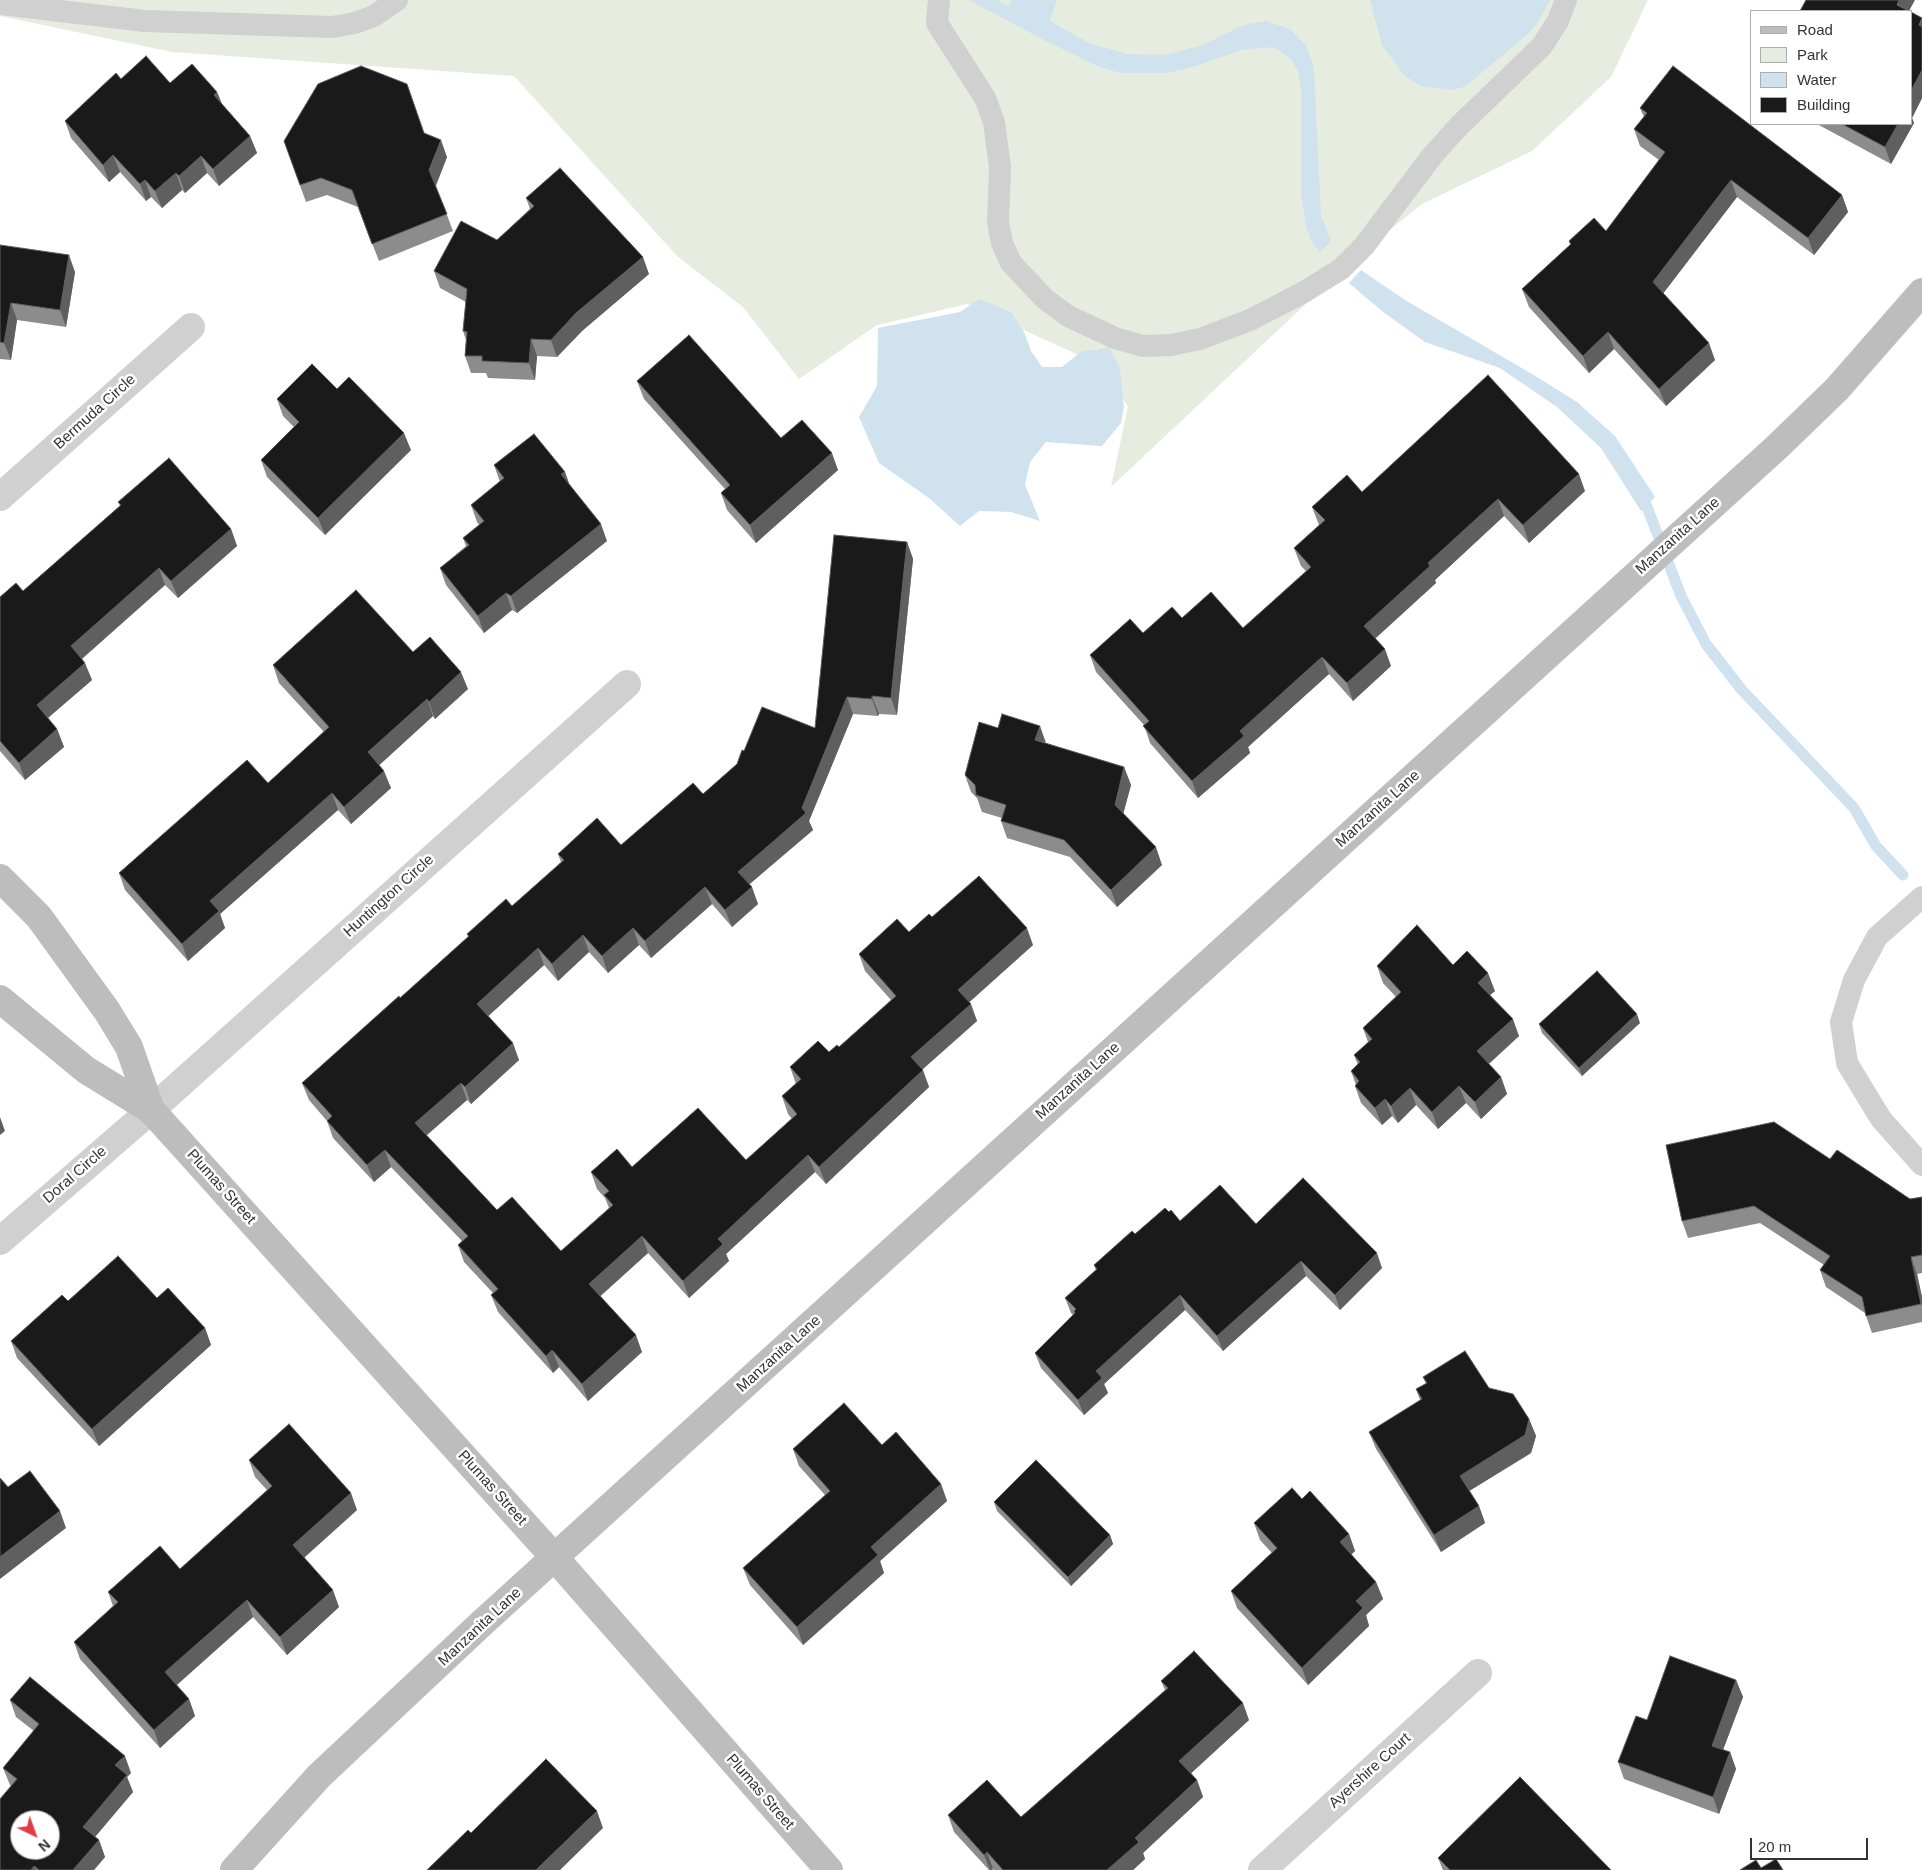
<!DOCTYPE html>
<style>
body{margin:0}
#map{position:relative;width:1922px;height:1870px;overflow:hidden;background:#fff;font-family:Arial,sans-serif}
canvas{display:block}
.legend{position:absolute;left:1750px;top:10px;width:162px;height:115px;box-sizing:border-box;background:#fff;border:1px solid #adadad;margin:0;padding:6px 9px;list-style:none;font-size:15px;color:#333}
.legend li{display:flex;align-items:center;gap:10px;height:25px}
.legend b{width:25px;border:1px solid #adadad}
.north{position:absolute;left:10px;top:1810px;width:50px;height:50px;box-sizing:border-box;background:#fff;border:1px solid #adadad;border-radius:50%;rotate:138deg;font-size:14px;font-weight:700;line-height:20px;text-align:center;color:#333}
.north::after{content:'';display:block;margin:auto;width:18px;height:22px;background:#e63946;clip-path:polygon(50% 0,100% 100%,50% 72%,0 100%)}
.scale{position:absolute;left:1750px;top:1838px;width:118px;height:22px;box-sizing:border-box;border:2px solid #333;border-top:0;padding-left:6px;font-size:15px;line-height:18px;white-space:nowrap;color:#333;-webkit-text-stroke:4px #fff;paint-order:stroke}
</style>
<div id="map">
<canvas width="1922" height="1870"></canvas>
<ul class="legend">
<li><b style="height:6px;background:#bdbdbd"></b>Road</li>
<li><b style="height:14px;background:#e6ecdf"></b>Park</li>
<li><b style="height:14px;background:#cfe2ee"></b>Water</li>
<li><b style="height:14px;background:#1a1a1a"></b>Building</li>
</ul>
<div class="north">N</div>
<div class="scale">20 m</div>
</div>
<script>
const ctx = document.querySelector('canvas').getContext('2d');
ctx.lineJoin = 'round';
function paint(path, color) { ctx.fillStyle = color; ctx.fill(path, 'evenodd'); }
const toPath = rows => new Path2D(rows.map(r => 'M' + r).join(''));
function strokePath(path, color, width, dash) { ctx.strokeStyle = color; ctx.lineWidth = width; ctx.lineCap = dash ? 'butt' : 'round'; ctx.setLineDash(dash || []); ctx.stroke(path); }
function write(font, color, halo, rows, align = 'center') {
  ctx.font = font + ' Arial,sans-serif'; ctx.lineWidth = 5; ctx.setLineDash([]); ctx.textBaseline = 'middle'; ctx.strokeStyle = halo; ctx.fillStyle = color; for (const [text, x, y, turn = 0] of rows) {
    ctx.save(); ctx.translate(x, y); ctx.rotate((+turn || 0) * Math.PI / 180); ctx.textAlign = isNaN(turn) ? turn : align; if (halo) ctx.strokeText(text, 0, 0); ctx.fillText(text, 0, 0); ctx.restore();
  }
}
paint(toPath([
 [0,0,1648,0,1611,77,1532,151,1422,204,1396,225,1360,253,1111,487,1128,406,1096,363,967,304,877,325,799,379,743,307,677,256,514,76,172,52,0,16]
]), '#e6ecdf');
paint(toPath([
 [969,0,997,0,1008,6,1012,0,1057,0,1050,21,1089,43,1127,54,1165,55,1203,45,1243,25,1266,21,1290,29,1306,45,1314,68,1321,216,1331,241,1320,252,1311,241,1306,226,1301,194,1301,88,1298,71,1291,59,1274,47,1242,50,1196,66,1167,73,1120,73,1097,66,1042,39],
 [1370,0,1550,0,1540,19,1530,32,1466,86,1453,90,1420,86,1404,75,1382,45],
 [1361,270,1405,300,1532,374,1577,402,1615,436,1655,497,1641,511,1601,448,1557,407,1500,368,1425,342,1383,312,1349,283],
 [979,299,1011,312,1024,332,1031,351,1042,367,1062,367,1082,351,1110,348,1120,369,1124,407,1121,423,1102,446,1046,442,1030,462,1025,485,1040,521,1011,512,979,511,960,526,929,498,879,463,859,417,877,386,878,328,960,312]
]), '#cfe2ee');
strokePath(toPath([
 [1641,491,1681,596,1706,644,1741,689,1854,808,1876,846,1903,875]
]), '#cfe2ee', 11);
strokePath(toPath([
 [939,0,937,23,985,98,994,122,1000,167,998,222,1002,243,1011,263,1045,299,1068,316,1115,338,1143,346,1171,345,1200,339,1250,320,1304,292,1341,269,1364,246,1432,156,1459,126,1542,46,1558,21,1566,0],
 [0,4,145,21,332,27,355,23,374,16,397,0],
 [1922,897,1877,937,1854,980,1841,1022,1847,1063,1881,1119,1922,1165]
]), '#d0d0d0', 22);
strokePath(toPath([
 [0,497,191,327],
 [0,1241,151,1110,627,684],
 [1262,1870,1478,1673]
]), '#d0d0d0', 28);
strokePath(toPath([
 [0,878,39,917,107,1011,129,1047,151,1110],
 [0,999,86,1070,151,1110,555,1558,829,1870],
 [234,1870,319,1776,482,1623,1777,447,1837,389,1922,292]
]), '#bdbdbd', 28);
paint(toPath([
 [1922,18,1922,98,1912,118,1914,123,1891,164,1817,124,1911,124],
 [121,79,170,83,217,92,222,104,250,136,257,153,219,186,207,173,185,193,182,190,162,208,151,197,146,201,120,172,109,182,71,138,65,121],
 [1640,108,1842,195,1848,212,1814,255,1737,197,1663,293,1715,360,1666,406,1614,349,1589,373,1529,307,1522,289,1570,245,1569,241,1606,231,1659,160,1640,146,1634,129,1644,117],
 [425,133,447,157,436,186,453,231,379,261,358,207,327,195,306,202,284,141],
 [526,198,649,274,582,331,557,357,537,356,535,380,488,378,486,373,471,373,465,356,466,340,463,331,466,302,440,288,434,271,497,240,530,209],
 [0,245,75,272,66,327,17,320,11,360,0,359],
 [637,381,781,438,838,470,756,543,727,510,721,493,725,489,644,399],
 [277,399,411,450,325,535,267,477,261,460,294,427,283,416],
 [494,465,565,472,569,484,607,541,517,613,512,610,484,633,446,585,440,568,466,546,463,538,479,525,477,522,471,505,500,482],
 [1585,491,1529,543,1504,516,1435,580,1436,583,1375,639,1391,666,1353,701,1329,674,1248,747,1250,753,1198,798,1150,743,1144,725,1096,672,1090,655,1143,633,1182,618,1243,628,1306,571,1301,566,1294,548,1319,525,1312,507,1362,492],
 [118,502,231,529,237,546,178,598,165,585,82,659,92,680,48,718,57,729,64,747,25,780,0,751,0,597,23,591,120,506],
 [907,542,913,559,897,715,879,714,878,716,853,714,809,821,813,830,749,884,758,904,732,927,712,904,651,958,639,945,608,973,589,952,558,981,544,965,488,1016,519,1060,471,1104,467,1100,426,1136,497,1210,561,1251,609,1208,605,1198,597,1189,591,1172,632,1167,746,1160,792,1119,788,1114,782,1096,796,1084,790,1067,829,1052,839,1047,891,1000,865,971,859,954,909,932,932,917,1033,945,969,1002,977,1021,922,1070,929,1087,826,1184,815,1172,726,1254,729,1261,689,1298,648,1253,600,1296,642,1352,588,1401,559,1367,553,1373,498,1312,491,1295,493,1293,464,1262,458,1245,462,1241,391,1167,374,1182,333,1138,327,1121,309,1100,302,1083,400,998,468,937,467,934,512,906,561,862,558,854,621,845,703,794,737,764,744,751,815,728],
 [413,652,468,689,435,719,433,716,379,765,391,788,351,824,338,810,220,914,225,928,188,961,125,890,119,873,268,783,324,732,279,683,273,665],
 [1046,743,1124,767,1131,785,1123,814,1162,865,1117,907,1070,857,1007,838,1001,821,1002,818,982,812,977,798,971,792,965,775],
 [1453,965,1495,991,1490,995,1519,1036,1489,1064,1501,1077,1507,1094,1481,1119,1466,1103,1438,1129,1416,1105,1398,1123,1392,1116,1382,1125,1361,1103,1355,1086,1356,1085,1351,1071,1358,1065,1354,1055,1368,1042,1363,1028,1396,997,1383,983,1377,966],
 [1640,1023,1582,1076,1542,1033,1539,1024],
 [1830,1159,1910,1199,1922,1197,1922,1273,1917,1274,1922,1297,1922,1322,1872,1333,1865,1313,1826,1287,1820,1270,1824,1265,1760,1223,1688,1238,1682,1221],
 [1169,1212,1180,1221,1256,1224,1382,1268,1340,1310,1306,1276,1223,1351,1185,1310,1104,1384,1108,1393,1084,1415,1041,1368,1035,1353,1073,1315,1071,1313,1065,1298,1096,1270,1094,1265,1135,1234],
 [157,1298,205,1328,211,1345,99,1446,17,1358,11,1341,68,1301],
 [1423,1377,1489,1388,1529,1419,1536,1436,1531,1453,1469,1491,1479,1506,1485,1523,1441,1552,1376,1449,1369,1432,1420,1400,1416,1389,1426,1384],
 [882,1445,941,1484,947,1501,880,1561,884,1573,803,1645,750,1585,743,1568,825,1495,799,1466,793,1449],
 [249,1460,357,1510,304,1558,339,1607,287,1655,253,1617,177,1685,189,1699,195,1716,160,1748,80,1659,74,1642,113,1606,108,1592,180,1569,267,1490,255,1477],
 [1302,1499,1349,1534,1355,1551,1351,1555,1376,1582,1383,1599,1366,1615,1369,1626,1308,1685,1237,1608,1231,1591,1272,1553,1260,1540,1254,1523],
 [994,1502,1110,1535,1113,1544,1071,1586,997,1511],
 [1736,1680,1743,1697,1723,1750,1730,1752,1736,1769,1719,1814,1624,1779,1618,1762,1647,1720],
 [1161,1681,1249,1720,1191,1773,1197,1780,1203,1797,1143,1853,1145,1859,1133,1870,994,1870,993,1869,992,1870,989,1870,954,1832,948,1815,1021,1817,1165,1690],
 [10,1700,131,1773,127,1777,133,1792,95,1837,99,1840,105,1857,94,1870,0,1870,11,1786,10,1785,3,1768,34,1731,16,1717],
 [1438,1858,1611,1870,1443,1870]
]), '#8c8c8c');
paint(toPath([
 [1899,0,1915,0,1909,11,1897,5],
 [1922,19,1922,34,1919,25],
 [1922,70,1922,98,1912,118,1914,123,1891,164,1885,147,1898,124,1911,124,1911,91],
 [217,92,224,109,214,95],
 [250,136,257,153,219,186,213,169],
 [441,140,447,157,435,187,429,170],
 [113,155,120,172,109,182,103,165],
 [201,156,207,173,185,193,179,176],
 [176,173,182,190,162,208,155,191],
 [145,180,151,197,146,201,140,184],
 [1731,180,1737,197,1659,299,1653,282],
 [1842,195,1848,212,1814,255,1808,238],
 [69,255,75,272,66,327,60,310],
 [643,257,649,274,582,331,557,357,551,340,576,313],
 [11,303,17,320,11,360,4,343],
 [1608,332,1614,349,1589,373,1583,356],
 [531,339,537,356,535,380,529,363],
 [1709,343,1715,360,1666,406,1659,389],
 [404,433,411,450,325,535,318,518],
 [832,453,838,470,756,543,750,525],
 [565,472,571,489,561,474],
 [1579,474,1585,491,1529,543,1523,525],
 [1498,499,1504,516,1435,580,1436,583,1370,643,1364,626,1428,563],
 [601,524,607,541,517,613,511,596],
 [231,529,237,546,178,598,171,581],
 [907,542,913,559,897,715,891,698],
 [159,568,165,585,77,663,71,646],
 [506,593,512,610,484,633,478,616],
 [1385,649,1391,666,1353,701,1347,683],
 [1322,657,1329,674,1248,747,1250,753,1198,798,1192,781,1240,731],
 [85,663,92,680,43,722,37,705],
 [461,672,468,689,435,719,429,702],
 [872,696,879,714,878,716,872,699],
 [847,697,853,714,809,821,813,830,744,889,738,872,802,808],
 [427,699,433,716,374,770,368,752],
 [1040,726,1046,743,1035,740],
 [57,729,64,747,25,780,19,763],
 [1124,767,1131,785,1121,822,1115,805],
 [384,771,391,788,351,824,344,807],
 [332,793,338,810,220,914,225,928,188,961,182,944,210,901],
 [1156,847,1162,865,1117,907,1111,890],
 [705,887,712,904,651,958,645,941],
 [752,887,758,904,732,927,725,910],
 [633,928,639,945,608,973,602,956],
 [1027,928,1033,945,964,1007,958,990],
 [583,935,589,952,558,981,552,964],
 [538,948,544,965,483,1021,477,1004],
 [1488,973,1495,991,1484,1000,1478,983],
 [971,1004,977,1021,917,1074,911,1057],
 [1637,1014,1640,1023,1582,1076,1579,1068],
 [1513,1019,1519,1036,1483,1069,1477,1051],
 [513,1043,519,1060,471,1104,465,1087],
 [923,1070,929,1087,826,1184,819,1167],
 [1501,1077,1507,1094,1481,1119,1475,1102],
 [461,1083,467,1100,421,1140,415,1123],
 [1459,1086,1466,1103,1438,1129,1432,1112],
 [1410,1088,1416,1105,1398,1123,1391,1106],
 [1385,1099,1392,1116,1382,1125,1375,1108],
 [0,1117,5,1131,0,1135],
 [385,1150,391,1167,374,1182,367,1165],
 [808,1155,815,1172,726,1254,729,1261,689,1298,683,1281,718,1239],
 [642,1236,648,1253,595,1301,589,1284],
 [1377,1253,1382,1268,1340,1310,1335,1295],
 [1911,1257,1917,1274,1922,1297,1922,1307],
 [1301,1261,1306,1276,1223,1351,1217,1336],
 [1180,1295,1185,1310,1104,1384,1108,1393,1084,1415,1078,1400,1096,1371],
 [205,1328,211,1345,99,1446,92,1429],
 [636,1335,642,1352,588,1401,582,1384],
 [552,1350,559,1367,553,1373,546,1356],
 [1529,1419,1536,1436,1531,1453,1466,1493,1460,1476],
 [941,1484,947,1501,880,1561,884,1573,803,1645,797,1627,871,1547],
 [351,1493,357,1510,299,1562,293,1545],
 [1479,1506,1485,1523,1441,1552,1434,1535],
 [60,1511,66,1528,0,1579,0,1557],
 [1349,1534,1355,1551,1346,1559,1340,1542],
 [1110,1535,1113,1544,1071,1586,1068,1577],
 [1376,1582,1383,1599,1366,1615,1369,1626,1308,1685,1302,1668,1356,1601],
 [333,1590,339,1607,287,1655,280,1637],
 [247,1600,253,1617,172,1689,165,1672],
 [1736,1680,1743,1697,1718,1763,1712,1746],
 [189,1699,195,1716,160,1748,154,1730],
 [1243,1703,1249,1720,1186,1778,1179,1761],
 [1730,1752,1736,1769,1719,1814,1713,1797],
 [125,1756,131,1773,127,1777,133,1792,89,1844,83,1827,115,1765],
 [1197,1780,1203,1797,1143,1853,1145,1859,1133,1870,1107,1870,1135,1838],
 [597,1811,603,1828,560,1870,536,1870],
 [99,1840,105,1857,94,1870,73,1870],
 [987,1852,993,1869,992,1870,990,1870,984,1855],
 [34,1866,36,1870,31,1870]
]), '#5f5f5f');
const building = toPath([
 [1806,0,1899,0,1897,5,1909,11,1800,11,1806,0],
 [1911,12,1922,18,1919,25,1922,27,1922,70,1911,91,1911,12],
 [146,56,170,83,192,64,217,92,214,95,250,136,213,169,201,156,179,176,176,173,155,191,145,180,140,184,113,155,103,165,65,121,116,73,121,79,146,56],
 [361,66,407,84,424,133,441,140,429,170,447,214,372,244,352,190,321,178,300,185,284,141,318,84,361,66],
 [1673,66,1842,195,1808,238,1731,180,1653,282,1709,343,1659,389,1608,332,1583,356,1522,289,1571,244,1569,241,1594,218,1606,231,1665,152,1634,129,1647,113,1640,108,1673,66],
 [1842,124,1898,124,1885,147,1842,124],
 [560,168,643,257,576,313,551,340,531,339,529,363,482,361,482,356,465,356,467,332,463,331,467,289,434,271,461,221,497,240,534,206,526,198,560,168],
 [0,245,69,255,60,310,11,303,4,343,0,342,0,245],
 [689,335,781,438,802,420,832,453,750,525,721,493,730,485,637,381,689,335],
 [312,364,337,389,349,377,404,433,318,518,261,460,299,422,277,399,312,364],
 [1488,375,1579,474,1523,525,1498,499,1428,563,1430,566,1364,626,1385,649,1347,683,1322,657,1240,731,1244,736,1192,781,1143,726,1149,721,1090,655,1130,619,1143,633,1172,607,1182,618,1211,592,1243,628,1311,567,1294,548,1325,520,1312,507,1347,475,1362,492,1488,375],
 [534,434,565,472,561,474,601,524,511,596,506,593,478,616,440,568,469,545,463,538,484,521,471,505,504,478,494,465,534,434],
 [169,458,231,529,171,581,159,568,71,646,85,663,37,705,57,729,19,763,0,741,0,597,16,583,23,591,121,505,118,502,169,458],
 [834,535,907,542,891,698,872,696,872,699,847,697,802,808,806,813,738,872,752,887,725,910,705,887,645,941,633,928,602,956,583,935,552,964,538,948,477,1004,513,1043,465,1087,461,1083,415,1123,497,1210,512,1197,561,1251,613,1205,604,1195,609,1191,591,1172,617,1149,632,1167,698,1108,746,1160,797,1114,782,1096,801,1079,790,1067,818,1041,829,1052,837,1045,839,1047,896,996,859,954,897,919,909,932,929,914,932,917,979,876,1027,928,958,990,971,1004,911,1057,923,1070,819,1167,808,1155,718,1239,723,1244,683,1281,642,1236,589,1284,636,1335,582,1384,552,1350,546,1356,491,1295,498,1289,458,1245,468,1236,385,1150,367,1165,327,1121,332,1116,302,1083,399,996,400,998,469,936,467,934,506,899,512,906,564,860,558,854,597,818,621,845,693,783,703,794,737,764,742,750,744,751,762,707,815,728,834,535],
 [356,590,413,652,430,637,461,672,429,702,427,699,368,752,384,771,344,807,332,793,210,901,219,911,182,944,119,873,247,760,268,783,329,727,273,665,356,590],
 [1002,714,1040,726,1035,740,1124,767,1115,805,1156,847,1111,890,1064,840,1001,821,1006,805,976,795,975,785,965,775,979,722,998,728,1002,714],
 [1417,925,1453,965,1467,951,1488,973,1478,983,1513,1019,1477,1051,1501,1077,1475,1102,1459,1086,1432,1112,1410,1088,1391,1106,1385,1099,1375,1108,1355,1086,1359,1081,1351,1071,1360,1062,1354,1055,1372,1039,1363,1028,1401,992,1377,966,1417,925],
 [1597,971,1637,1014,1579,1068,1539,1024,1597,971],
 [1774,1122,1830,1159,1837,1150,1910,1199,1922,1197,1922,1255,1911,1257,1921,1304,1866,1316,1862,1297,1820,1270,1830,1256,1754,1206,1682,1221,1666,1145,1774,1122],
 [1303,1178,1377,1253,1335,1295,1301,1261,1217,1336,1180,1295,1096,1371,1102,1378,1078,1400,1035,1353,1075,1313,1074,1311,1076,1309,1065,1298,1097,1269,1094,1265,1132,1231,1135,1234,1165,1208,1169,1212,1171,1210,1180,1221,1220,1185,1256,1224,1303,1178],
 [118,1256,157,1298,168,1288,205,1328,92,1429,11,1341,62,1295,68,1301,118,1256],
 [1465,1351,1489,1388,1513,1394,1529,1419,1525,1435,1460,1476,1479,1506,1434,1535,1369,1432,1422,1399,1416,1389,1427,1383,1423,1377,1465,1351],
 [844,1403,882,1445,896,1432,941,1484,871,1547,878,1555,797,1627,743,1568,830,1491,793,1449,844,1403],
 [289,1424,351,1493,293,1545,333,1590,280,1637,247,1600,165,1672,189,1699,154,1730,74,1642,118,1602,108,1592,160,1546,180,1569,272,1486,249,1460,289,1424],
 [1036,1460,1110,1535,1068,1577,994,1502,1036,1460],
 [30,1471,60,1511,0,1557,0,1478,8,1487,30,1471],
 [1292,1488,1302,1499,1310,1491,1349,1534,1340,1542,1376,1582,1356,1601,1363,1608,1302,1668,1231,1591,1277,1548,1254,1523,1292,1488],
 [1194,1651,1243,1703,1179,1761,1197,1780,1135,1838,1139,1842,1107,1870,1003,1870,987,1852,984,1855,948,1815,987,1780,1021,1817,1168,1688,1161,1681,1194,1651],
 [1670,1656,1736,1680,1712,1746,1730,1752,1713,1797,1618,1762,1636,1716,1647,1720,1670,1656],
 [30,1677,125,1756,115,1765,127,1775,83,1827,99,1840,73,1870,39,1870,34,1866,31,1870,0,1870,0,1799,17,1779,3,1768,39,1724,10,1700,30,1677],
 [20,1820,50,1820,50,1850,20,1850,20,1820],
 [546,1759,597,1811,536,1870,427,1870,468,1830,471,1833,546,1759],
 [1520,1777,1611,1870,1450,1870,1438,1858,1520,1777],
 [1776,1859,1783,1870,1740,1870,1756,1860,1761,1868,1776,1859]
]);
paint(building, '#1a1a1a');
strokePath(building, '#5f5f5f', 1);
write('15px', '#333', '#fff', [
 ["Bermuda Circle",95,412,-42],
 ["Manzanita Lane",1678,536,-42],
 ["Manzanita Lane",1378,809,-42],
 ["Huntington Circle",389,896,-42],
 ["Manzanita Lane",1078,1081,-42],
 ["Doral Circle",75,1175,-41],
 ["Plumas Street",221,1187,48],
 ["Manzanita Lane",779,1354,-42],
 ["Plumas Street",492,1488,48],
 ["Manzanita Lane",480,1627,-43],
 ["Ayershire Court",1370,1771,-42],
 ["Plumas Street",760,1792,49]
]);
</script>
